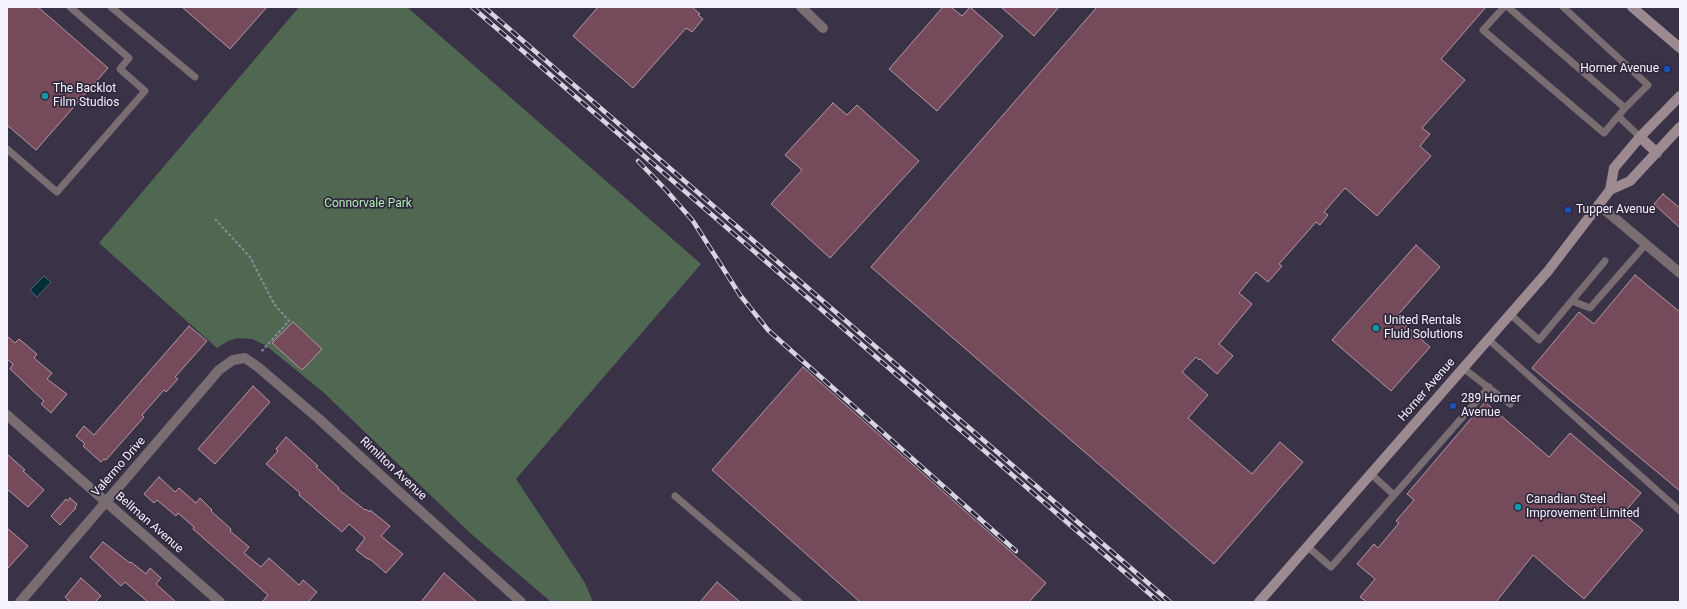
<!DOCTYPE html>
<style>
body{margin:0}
#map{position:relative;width:1687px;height:609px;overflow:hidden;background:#3a3348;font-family:Roboto,sans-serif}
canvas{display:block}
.frame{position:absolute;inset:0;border:8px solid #f6f3fe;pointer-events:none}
</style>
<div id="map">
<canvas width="1687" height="609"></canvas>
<div class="frame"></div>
</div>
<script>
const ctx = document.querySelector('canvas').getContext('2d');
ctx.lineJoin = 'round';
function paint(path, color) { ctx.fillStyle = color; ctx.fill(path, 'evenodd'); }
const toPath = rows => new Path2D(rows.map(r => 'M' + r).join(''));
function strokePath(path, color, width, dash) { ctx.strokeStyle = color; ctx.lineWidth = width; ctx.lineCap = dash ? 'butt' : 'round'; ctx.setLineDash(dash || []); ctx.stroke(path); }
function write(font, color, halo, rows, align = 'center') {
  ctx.font = font + ' Roboto,sans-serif'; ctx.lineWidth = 3.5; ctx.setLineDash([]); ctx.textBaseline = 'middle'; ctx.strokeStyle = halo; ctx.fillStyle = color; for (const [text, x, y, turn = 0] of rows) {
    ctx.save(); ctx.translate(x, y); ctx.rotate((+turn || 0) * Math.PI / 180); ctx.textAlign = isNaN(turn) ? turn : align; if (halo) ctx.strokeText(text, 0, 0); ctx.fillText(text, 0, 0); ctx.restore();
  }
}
paint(toPath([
 [299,7,407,7,701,264,516,479,585,583,593,602,551,602,469,532,322,391,265,345,252,339,237,338,228,341,217,348,99,243]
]), '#506751');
const water = toPath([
 [44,276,51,282,37,297,30,290,44,276]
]);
paint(water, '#032d39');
strokePath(water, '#4c6874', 1);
const building = toPath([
 [7,7,38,7,108,68,36,150,7,125,7,7],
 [182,7,267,7,230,49,182,7],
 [598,7,692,7,700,14,698,15,703,19,692,32,686,28,633,88,573,36,598,7],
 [943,7,951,7,962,16,970,7,1003,36,937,111,889,69,943,7],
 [1001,7,1059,7,1034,36,1001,7],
 [1097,7,1486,7,1441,59,1465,80,1422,128,1430,134,1420,146,1431,156,1377,216,1345,188,1324,212,1328,215,1320,225,1316,222,1279,264,1282,266,1268,282,1256,272,1239,293,1252,304,1219,344,1233,356,1217,374,1200,359,1199,360,1196,357,1182,372,1208,395,1188,418,1252,474,1280,442,1303,462,1214,564,871,267,1097,7],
 [833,103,847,115,857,105,919,161,830,258,771,204,802,170,785,155,833,103],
 [1663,194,1680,208,1680,228,1654,204,1663,194],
 [1416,245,1440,267,1396,317,1430,347,1391,391,1332,340,1416,245],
 [1635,275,1680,312,1680,491,1532,368,1579,312,1594,324,1635,275],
 [293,322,322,349,302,370,272,343,293,322],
 [189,326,207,341,175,377,178,379,166,392,164,390,142,415,144,417,106,460,104,459,101,462,83,446,85,444,76,436,84,426,94,435,189,326],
 [7,336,15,343,19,339,37,354,34,358,52,373,47,379,67,394,51,413,41,404,44,401,10,369,13,364,7,359,7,336],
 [803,367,1046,583,1029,602,860,602,712,470,803,367],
 [253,386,270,402,215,464,198,449,253,386],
 [1485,402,1549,457,1570,433,1641,493,1623,514,1643,530,1584,599,1533,555,1496,602,1367,602,1360,597,1375,579,1357,564,1374,544,1378,548,1399,523,1396,521,1414,500,1407,494,1485,402],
 [286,437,318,466,316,467,339,488,338,489,365,510,366,509,369,512,370,510,390,526,381,536,403,554,386,573,371,560,366,558,356,550,365,538,349,524,342,532,299,495,300,493,266,464,278,451,276,449,286,437],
 [7,454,25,470,23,471,44,490,28,507,7,489,7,454],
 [159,477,175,492,179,488,196,503,200,498,212,510,211,511,231,529,230,531,249,547,244,553,261,567,269,558,299,585,303,580,317,592,308,602,262,602,268,595,201,536,193,529,194,527,178,513,176,516,157,500,154,503,144,494,159,477],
 [70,498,77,504,75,507,76,508,60,525,51,516,66,499,68,501,70,498],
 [7,528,28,546,7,569,7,528],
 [103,542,130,563,131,562,146,574,150,568,161,578,156,584,176,602,148,602,125,582,121,586,90,557,103,542],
 [444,573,452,580,477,602,421,602,444,573],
 [81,578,101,596,95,602,70,602,65,597,81,578],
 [717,582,740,602,700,602,717,582]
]);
paint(building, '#754b5b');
strokePath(building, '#b498a2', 1);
strokePath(toPath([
 [215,219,250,257,274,304,289,321,261,352]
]), '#8e899a', 2, [3, 2]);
strokePath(toPath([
 [111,7,195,77],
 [1504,7,1483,30,1604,133,1625,108],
 [1508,7,1625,108,1648,85,1563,7],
 [1619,117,1640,137],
 [7,149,57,192,145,91,120,69,129,58,70,7],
 [1572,301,1590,308,1646,244],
 [1510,314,1539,340,1605,261],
 [1488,339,1680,511],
 [1463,368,1510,404],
 [1371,474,1394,495],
 [675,496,799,602],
 [1308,547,1331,567,1489,387]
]), '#796d71', 7);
strokePath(toPath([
 [801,7,823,28],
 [1599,205,1680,273],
 [7,415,220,602],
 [20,602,219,370,233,360,245,358,258,367,319,419,398,491,521,602]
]), '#796d71', 10);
strokePath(toPath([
 [1632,7,1680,48],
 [1640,137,1657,153],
 [1610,190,1630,181,1680,127],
 [1259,602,1548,271,1610,190,1614,168,1640,137,1680,96]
]), '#9d8a91', 10);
const rail = toPath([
 [472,7,1159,602],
 [484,7,1170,602],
 [638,161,666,190,693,221,740,295,768,330,1016,551]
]);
strokePath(rail, '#d8d4e1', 4.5);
strokePath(rail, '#30293d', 3, [9]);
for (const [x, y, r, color] of [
 [1667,69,4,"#1a4fb4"],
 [45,96,4,"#0f9aa8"],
 [1568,210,4,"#1a4fb4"],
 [1376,328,4,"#0f9aa8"],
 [1453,406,4,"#1a4fb4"],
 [1518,507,4,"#0f9aa8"]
]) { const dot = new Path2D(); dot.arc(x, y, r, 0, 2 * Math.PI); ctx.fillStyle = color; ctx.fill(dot); strokePath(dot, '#30293d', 1.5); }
write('12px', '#f6f3fe', '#30293d', [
 ["Horner Avenue",1659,69,"right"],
 ["The Backlot",53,89],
 ["Film Studios",53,103],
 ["Tupper Avenue",1576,210],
 ["United Rentals",1384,321],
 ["Fluid Solutions",1384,335],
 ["289 Horner",1461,399],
 ["Avenue",1461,413],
 ["Canadian Steel",1526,500],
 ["Improvement Limited",1526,514]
], 'left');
write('12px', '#b4ebb6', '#30293d', [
 ["Connorvale Park",368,204]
]);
write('12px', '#f6f3fe', '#30293d', [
 ["Horner Avenue",1427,390,-49],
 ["Valermo Drive",119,467,-49],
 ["Rimilton Avenue",393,469,43],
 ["Bellman Avenue",149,523,41]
]);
</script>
